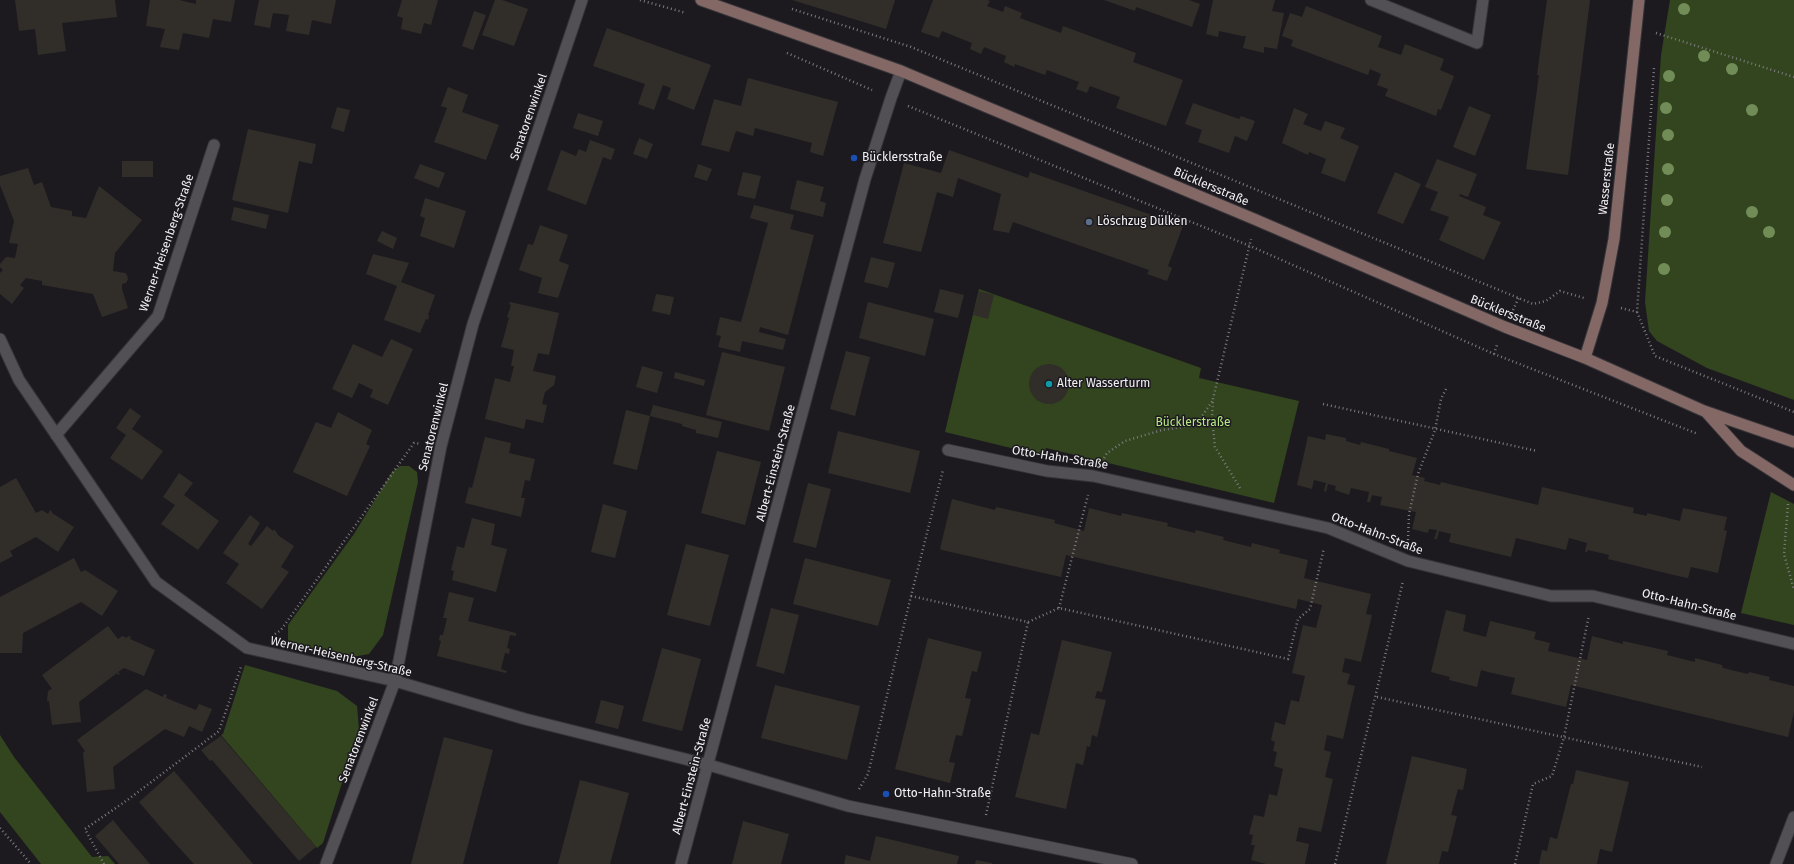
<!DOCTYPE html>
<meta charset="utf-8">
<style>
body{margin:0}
canvas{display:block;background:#1c1a1f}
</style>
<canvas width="1794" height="864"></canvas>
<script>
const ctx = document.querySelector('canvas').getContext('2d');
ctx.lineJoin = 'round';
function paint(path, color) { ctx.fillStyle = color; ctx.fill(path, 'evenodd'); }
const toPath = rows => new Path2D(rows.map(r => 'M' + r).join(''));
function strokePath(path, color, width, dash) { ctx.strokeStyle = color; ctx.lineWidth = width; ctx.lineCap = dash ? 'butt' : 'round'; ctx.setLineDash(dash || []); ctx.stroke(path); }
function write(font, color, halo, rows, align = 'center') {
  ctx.font = font + ' "Fira Sans",sans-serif'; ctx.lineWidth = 3; ctx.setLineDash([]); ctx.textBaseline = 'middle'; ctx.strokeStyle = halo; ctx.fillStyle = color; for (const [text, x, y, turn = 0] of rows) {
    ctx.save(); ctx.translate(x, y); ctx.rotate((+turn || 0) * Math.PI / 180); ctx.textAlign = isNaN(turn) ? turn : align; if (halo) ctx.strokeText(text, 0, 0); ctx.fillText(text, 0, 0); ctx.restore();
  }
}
paint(toPath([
 [1670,0,1794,0,1794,400,1707,368,1657,341,1649,331,1645,302,1661,55],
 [979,289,1201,368,1199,378,1299,401,1274,503,1046,448,1044,456,945,432],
 [400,466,409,466,417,472,418,482,383,635,369,654,346,658,288,643,288,625,354,534,392,472],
 [1771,492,1794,504,1794,625,1741,613],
 [245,665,337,691,357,706,359,729,323,843,317,848,221,735,223,734],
 [0,735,14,757,92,857,108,856,115,864,41,864,0,812]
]), '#32451e');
paint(toPath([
 [15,0,115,0,117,17,62,23,66,51,38,55,35,29,19,31],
 [150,0,179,0,196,4,196,0,235,0,231,22,213,19,209,38,183,33,179,50,160,47,165,29,146,26],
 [259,0,336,0,331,24,312,20,309,35,286,31,289,15,273,13,270,28,254,25],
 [402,0,438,0,431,25,424,23,421,34,401,29,403,18,397,16],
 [495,0,502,0,528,9,514,46,482,35],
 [792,0,895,0,886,29],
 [933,0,987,0,990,1,987,6,1003,12,1005,6,1022,13,1020,18,1061,33,1063,26,1136,53,1133,62,1183,80,1166,126,1116,108,1120,97,1090,86,1087,93,1076,89,1079,82,1047,70,1045,75,1015,64,1014,67,1004,62,1006,56,984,47,981,54,970,49,972,43,942,31,939,38,921,32],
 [1104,0,1189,0,1200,4,1192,27,1136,7,1135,11],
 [1213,0,1275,0,1272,11,1284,13,1277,49,1264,47,1264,53,1243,48,1246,36,1242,36,1219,31,1218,37,1206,34],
 [1547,0,1590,0,1568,175,1526,169,1539,75,1537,75],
 [1306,6,1382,36,1378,47,1401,55,1405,44,1444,59,1440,70,1454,76,1441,110,1438,109,1436,116,1385,96,1388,89,1377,85,1381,74,1370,69,1368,75,1291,46,1293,40,1282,36,1290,13,1302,17],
 [474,11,486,15,473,50,462,46],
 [607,28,711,65,694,110,667,99,671,88,663,85,654,110,638,104,645,84,593,66],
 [748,78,838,102,823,156,810,152,812,143,755,128,753,136,736,131,729,152,701,145,714,99,741,106],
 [448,87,468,95,462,112,499,125,486,160,434,142,447,108,441,106],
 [1193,103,1239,119,1241,116,1255,121,1247,141,1235,136,1229,153,1198,142,1202,130,1185,124],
 [1469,106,1491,115,1475,156,1453,147],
 [337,107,350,110,344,132,331,128],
 [1294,108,1308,114,1303,124,1321,131,1325,121,1345,128,1340,138,1359,146,1345,182,1321,173,1326,159,1309,152,1308,155,1282,143],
 [578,113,603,121,598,136,573,128],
 [248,129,316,144,312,164,299,161,288,213,232,200],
 [639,138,653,144,647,159,633,154],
 [590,140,615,149,611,160,603,157,586,205,547,190,561,150,576,156,579,149,586,152],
 [949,150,1028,178,1030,172,1183,226,1168,266,1172,268,1167,281,1147,274,1149,270,1013,222,1009,233,993,230,1001,194,958,178,953,197,937,192,921,252,883,243,904,163,941,173],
 [1437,159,1477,174,1468,197,1460,194,1459,196,1486,207,1483,215,1501,222,1484,260,1439,240,1449,217,1430,210,1438,192,1425,187],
 [122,161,153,161,153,177,122,177],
 [420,164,445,173,439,188,414,178],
 [698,164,712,169,707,181,694,177],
 [28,168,34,185,42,182,51,207,72,211,72,216,86,218,99,186,142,220,115,253,113,271,125,273,127,275,128,279,126,283,122,284,122,289,128,308,102,317,93,294,42,285,42,281,26,278,20,285,24,288,12,304,0,294,0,273,3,270,0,267,0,264,6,257,15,258,18,244,9,243,14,221,0,185,0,176],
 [743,172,761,176,755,199,737,195],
 [1395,172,1421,184,1403,224,1377,213],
 [797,180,824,187,820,201,826,203,823,217,790,209],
 [425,198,466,211,454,248,420,236,425,218,420,216],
 [754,205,794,215,790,229,814,235,788,335,760,327,759,332,786,339,783,350,742,341,740,352,718,347,721,336,716,335,720,317,741,322,768,223,750,218],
 [234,207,269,215,266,229,231,220],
 [540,225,568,235,559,261,569,265,558,298,538,293,542,278,519,270,528,244,533,245],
 [382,231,397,238,393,249,377,241],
 [373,254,409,263,401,282,435,295,428,315,429,315,428,320,426,319,420,333,384,320,397,286,366,274],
 [871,257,895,263,888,288,864,282],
 [940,289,964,295,958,318,934,312],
 [979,291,994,295,988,319,973,315],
 [656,294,674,297,670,315,652,311],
 [510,302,559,313,549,355,538,353,533,371,556,376,554,385,545,392,542,404,547,405,543,423,526,419,524,429,485,419,495,378,510,382,514,366,511,366,514,350,501,347,509,318,507,317,511,305,509,304],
 [868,302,934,319,925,356,859,338],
 [391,339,413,349,388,405,370,397,373,390,359,383,352,398,332,389,353,344,382,357],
 [846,351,870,357,855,416,830,409],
 [722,352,785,367,769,431,706,415],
 '1029 384a20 20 0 1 1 40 0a20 20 0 1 1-40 0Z',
 [642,366,663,372,657,393,636,387],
 [675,372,705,380,704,386,674,378],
 [653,405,722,422,718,438,696,433,696,430,682,426,682,424,650,416],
 [130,408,141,416,132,429,163,451,142,480,110,458,126,435,116,428],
 [626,410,650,416,637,470,613,464],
 [338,412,372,430,366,444,370,446,347,496,293,472,316,422,331,428],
 [838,431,920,451,910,493,828,473],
 [1326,434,1346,438,1346,441,1360,445,1361,442,1389,449,1389,451,1417,458,1412,475,1425,478,1424,481,1440,485,1441,482,1538,505,1542,487,1634,508,1633,513,1647,516,1647,513,1680,521,1683,508,1727,517,1724,530,1727,531,1718,573,1691,567,1688,578,1678,576,1608,559,1609,555,1588,550,1587,552,1585,552,1587,543,1569,538,1566,550,1516,538,1511,557,1449,542,1451,534,1439,531,1437,539,1434,539,1437,530,1429,529,1428,533,1412,529,1416,512,1380,505,1382,497,1372,495,1370,502,1367,502,1369,492,1351,488,1349,495,1335,490,1336,486,1328,484,1326,492,1324,491,1326,483,1314,480,1312,489,1297,485,1308,436,1325,440],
 [485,437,511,443,509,453,535,459,530,481,525,480,521,498,525,498,521,517,465,503,469,487,472,488],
 [717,451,761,462,745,525,701,513],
 [179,473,193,483,184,495,219,521,198,550,161,524,175,505,163,497],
 [16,478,36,513,42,510,48,514,50,510,52,512,52,513,74,527,58,552,36,537,10,551,13,556,0,563,0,487],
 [808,483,831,489,816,548,793,542],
 [952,499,995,510,996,507,1055,520,1054,523,1084,531,1089,508,1121,516,1122,513,1168,523,1167,526,1195,533,1196,530,1224,537,1223,540,1251,547,1252,543,1280,550,1279,553,1308,560,1304,578,1371,594,1366,614,1372,615,1361,662,1345,658,1342,672,1350,674,1347,684,1355,686,1343,739,1327,735,1324,750,1331,752,1325,777,1333,779,1321,832,1299,827,1296,841,1309,844,1305,864,1266,864,1251,860,1255,845,1251,845,1253,835,1249,834,1254,815,1264,817,1269,794,1277,796,1283,769,1274,766,1277,752,1273,751,1275,742,1271,740,1275,722,1285,725,1291,700,1299,702,1305,676,1292,673,1303,625,1316,628,1322,605,1298,599,1296,609,1066,555,1061,577,942,550,940,549],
 [603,504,627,511,615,558,591,552],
 [250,515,260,523,248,544,251,546,267,526,273,531,274,529,279,536,294,546,281,567,289,572,262,609,226,583,239,564,223,553],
 [472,518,495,524,491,545,507,549,496,592,452,580,454,571,451,570,457,546,464,548],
 [686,544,729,555,710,626,667,615],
 [74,558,81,572,85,570,118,591,102,616,81,602,23,633,22,653,0,653,0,597],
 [805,558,891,580,878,626,793,604],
 [449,592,474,598,468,621,516,633,516,636,510,635,507,648,510,649,509,654,505,653,501,669,507,671,506,673,437,656,441,641,439,640,440,635,443,635,447,618,443,618],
 [771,608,799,615,784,674,756,666],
 [1446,610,1466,615,1463,631,1486,637,1490,621,1536,632,1534,639,1550,643,1548,651,1587,660,1592,636,1623,644,1623,641,1668,651,1667,655,1695,662,1695,658,1722,665,1723,668,1748,674,1749,672,1770,677,1769,680,1794,686,1794,712,1788,737,1571,685,1566,707,1511,694,1515,678,1488,672,1481,670,1477,687,1449,680,1450,677,1431,672],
 [108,626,118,639,122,636,127,638,128,636,131,637,130,639,155,650,144,676,124,668,118,672,120,674,118,675,117,673,79,702,81,722,52,725,49,701,47,701,48,691,52,689,42,675],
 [928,638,982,652,977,672,972,671,965,698,971,699,962,736,956,735,949,762,955,763,950,783,895,769],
 [1062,640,1112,652,1102,692,1097,691,1095,698,1106,700,1097,737,1092,735,1090,747,1087,746,1083,765,1076,763,1066,809,1015,797,1031,733,1039,735],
 [662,648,701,659,682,731,642,721],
 [775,685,860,706,847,760,761,738],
 [146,689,163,697,164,694,167,695,166,698,196,710,199,704,212,709,202,732,189,726,184,737,165,729,113,767,115,789,87,792,83,753,85,751,77,740],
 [601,700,624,706,618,729,595,723],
 [221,736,316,847,299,861,212,760,210,761,201,750],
 [444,737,493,750,463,864,411,864],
 [1412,756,1467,769,1463,790,1458,789,1451,815,1457,816,1448,852,1442,851,1439,864,1386,864],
 [1576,770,1629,782,1612,852,1600,849,1597,864,1539,864,1542,850,1547,851,1550,837,1557,839,1571,784,1573,784],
 [174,771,222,827,253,864,194,864,163,830,139,802],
 [580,780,629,793,610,864,558,864],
 [113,820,121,830,150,864,119,864,95,836],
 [743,821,789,834,781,864,732,864],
 [876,836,959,856,957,864,844,864,846,855,870,861],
 [976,860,992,863,992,864,975,864]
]), '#312d29');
const minor = toPath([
 [1371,0,1477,43,1483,0],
 [0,339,19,380,156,582,247,648,395,681,525,719,709,765,848,806,1132,864],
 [56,435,158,316,214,145],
 [948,450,1047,471,1093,476,1328,528,1408,561,1551,596,1593,596,1794,644],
 [326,864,395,681,441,446,473,324,582,0],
 [681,864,865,179,891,98,901,71],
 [1776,864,1794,817]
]);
const secondary = toPath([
 [701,0,901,71,1254,219,1505,327,1585,358,1704,411,1794,442],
 [1585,358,1602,303,1614,239,1639,0],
 [1706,412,1741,451,1794,485]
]);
strokePath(minor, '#363438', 13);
strokePath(secondary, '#363438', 13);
strokePath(toPath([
 [640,0,686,13],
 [792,9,911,47,1533,304,1546,301,1560,291,1584,298],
 [1656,33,1794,77],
 [787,53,872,90],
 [908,106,1250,246,1494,354,1698,434],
 [1621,308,1637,312,1654,68],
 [1513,310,1519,297],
 [1637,312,1655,356,1794,412],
 [1494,354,1497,345],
 [1323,404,1537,451],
 [1104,458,1107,453,1125,441,1162,430,1196,425,1213,400],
 [1240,488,1215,447,1212,418,1213,399,1251,239],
 [1788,504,1784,554,1794,590],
 [1408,540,1409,514,1418,474,1435,430,1441,399,1447,387],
 [911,596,1028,622,1059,608,1288,659,1298,619,1310,609,1324,548],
 [1059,608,1088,495],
 [275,634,281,630,414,443,421,444],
 [1377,697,1702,767],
 [859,789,868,774,911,596,943,470],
 [986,815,1028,622],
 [0,828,31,864],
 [104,864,85,829,126,801,219,731,241,667],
 [1335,864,1403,581],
 [1515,864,1533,784,1552,776,1564,737,1589,615]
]), '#7d7b80', 2.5, [1, 3]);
strokePath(minor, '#525055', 11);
strokePath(secondary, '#836866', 11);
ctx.fillStyle = '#718c57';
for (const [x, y] of [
 [1684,9],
 [1704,56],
 [1732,69],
 [1669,76],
 [1666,108],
 [1752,110],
 [1668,135],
 [1668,169],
 [1667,200],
 [1752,212],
 [1665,232],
 [1769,232],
 [1664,269]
]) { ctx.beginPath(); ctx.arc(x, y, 6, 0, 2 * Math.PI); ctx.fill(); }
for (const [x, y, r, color] of [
 [854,158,4,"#1a4fb4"],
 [1089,222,4,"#5c6f8a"],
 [1049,384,4,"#0f9aa8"],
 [886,794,4,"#1a4fb4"]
]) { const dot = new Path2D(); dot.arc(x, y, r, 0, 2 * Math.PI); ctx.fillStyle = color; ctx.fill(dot); strokePath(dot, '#1c1a1f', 1.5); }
write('12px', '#f2f1f4', '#1c1a1f', [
 ["Senatorenwinkel",529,117,-71],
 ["Wasserstraße",1607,179,-84],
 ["Bücklersstraße",1211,187,23],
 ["Werner-Heisenberg-Straße",167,243,-71],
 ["Bücklersstraße",1508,314,22],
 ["Senatorenwinkel",434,427,-76],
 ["Otto-Hahn-Straße",1060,458,9],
 ["Albert-Einstein-Straße",776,463,-75],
 ["Otto-Hahn-Straße",1377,534,21],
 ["Otto-Hahn-Straße",1689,605,14],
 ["Werner-Heisenberg-Straße",341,657,13],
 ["Senatorenwinkel",359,740,-69],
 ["Albert-Einstein-Straße",692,776,-75]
]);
write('12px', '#f2f1f4', '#1c1a1f', [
 ["Bücklersstraße",862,158],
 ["Löschzug Dülken",1097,222],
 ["Alter Wasserturm",1057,384],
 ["Otto-Hahn-Straße",894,794]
], 'left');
write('12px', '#b7e984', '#1c1a1f', [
 ["Bücklerstraße",1193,423]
]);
</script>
